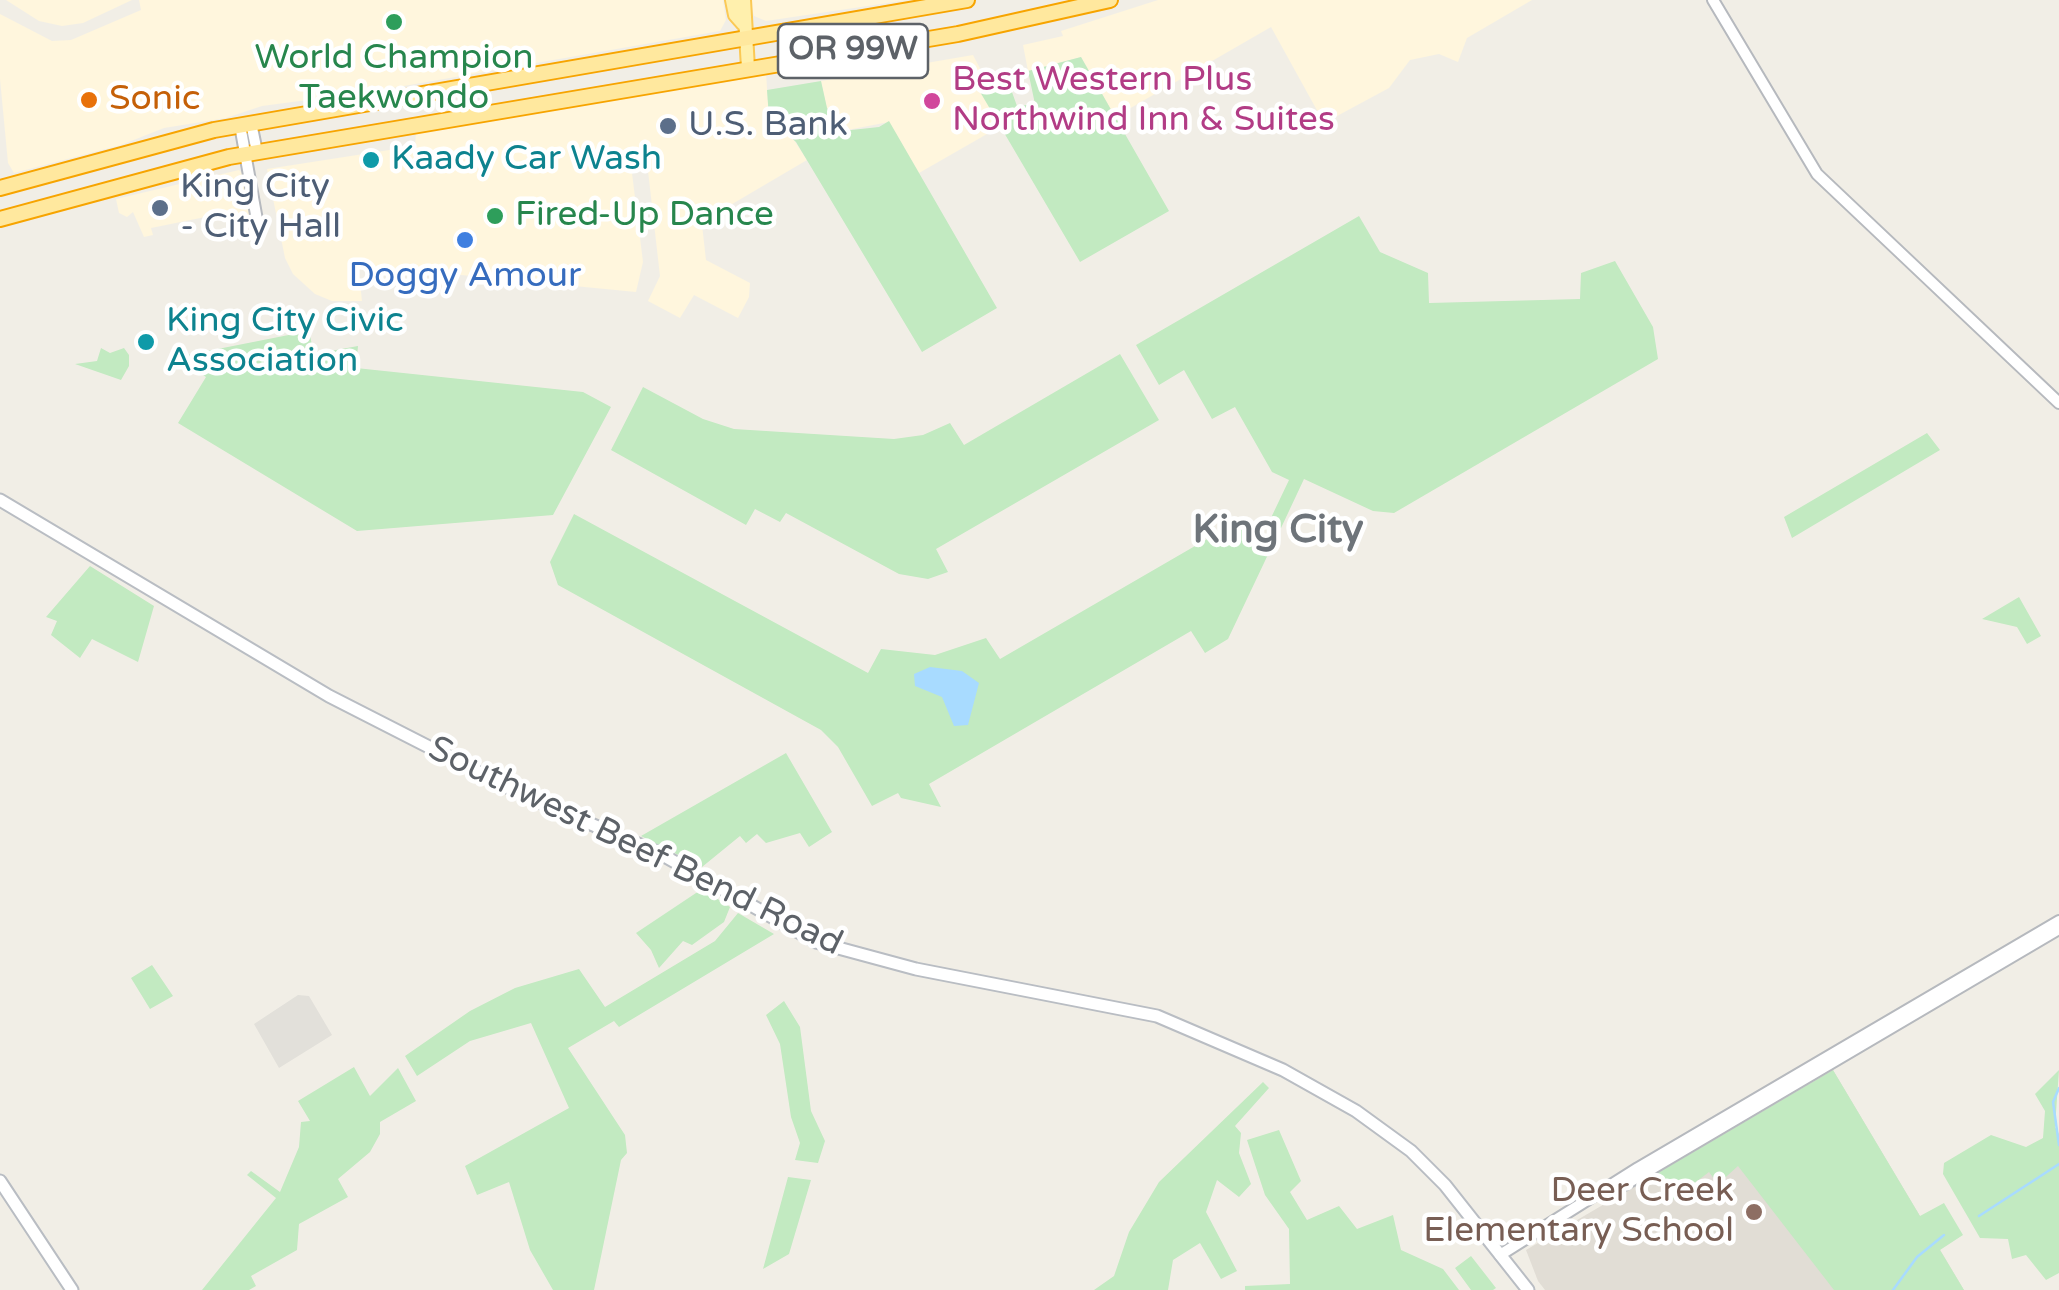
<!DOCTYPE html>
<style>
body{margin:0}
canvas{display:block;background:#f1eee6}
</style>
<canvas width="2059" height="1290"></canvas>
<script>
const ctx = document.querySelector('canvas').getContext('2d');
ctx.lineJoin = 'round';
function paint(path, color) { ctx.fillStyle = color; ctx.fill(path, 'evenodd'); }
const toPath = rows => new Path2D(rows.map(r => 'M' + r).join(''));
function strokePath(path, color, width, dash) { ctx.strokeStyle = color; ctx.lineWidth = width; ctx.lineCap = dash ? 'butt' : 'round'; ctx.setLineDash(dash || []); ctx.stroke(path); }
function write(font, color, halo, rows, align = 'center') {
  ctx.font = font + ' "Varela Round",sans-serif'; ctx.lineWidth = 9; ctx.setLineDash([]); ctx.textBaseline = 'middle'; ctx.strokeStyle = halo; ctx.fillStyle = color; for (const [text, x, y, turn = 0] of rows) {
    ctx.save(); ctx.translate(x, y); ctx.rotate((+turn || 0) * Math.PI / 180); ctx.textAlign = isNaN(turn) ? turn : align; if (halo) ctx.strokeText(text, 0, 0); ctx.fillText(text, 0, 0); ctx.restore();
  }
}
paint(toPath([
 [6,0,132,0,83,23,62,26,39,21],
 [139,0,723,0,726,20,720,31,375,91,262,106,226,118,164,128,121,145,14,173,8,163,0,79,0,14,52,41,71,40,141,10],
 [750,0,908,0,766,21,754,16],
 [1158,0,1532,0,1467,38,1458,62,1439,54,1410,60,1389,88,1324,123,1271,27,1115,117,1081,57,1028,71,1023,45,1063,36,1061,31],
 [973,55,985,78,976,85,1001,126,919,173,889,122,842,131,827,108,821,81],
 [766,73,769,118,788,131,807,160,722,210,701,216,706,260,750,283,749,297,738,318,694,295,680,318,648,301,660,276,647,162,631,165,643,262,636,292,358,265,362,301,332,301,315,294,293,274,285,258,267,169,415,146,416,132],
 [239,170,245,176,251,213,247,216,238,218,235,211,151,228,153,235,144,237,133,212,127,217,119,213,116,199]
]), '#fff6dd');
paint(toPath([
 [298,995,309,996,332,1035,279,1068,254,1024]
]), '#e2e0da');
paint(toPath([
 [1833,1070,1964,1290,1545,1290,1538,1281,1526,1250]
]), '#e1ddd5');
paint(toPath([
 [1081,57,1169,211,1080,262,976,85,985,78,987,84,1008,81,1017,106,1035,104,1028,71],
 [821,81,827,108,842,131,879,127,889,121,997,308,922,352,796,142,769,118,767,90],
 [1359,216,1380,252,1428,273,1429,303,1580,299,1581,273,1615,261,1653,327,1658,359,1394,513,1373,511,1304,479,1281,528,1269,522,1289,480,1272,472,1235,407,1212,419,1184,370,1159,385,1136,345],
 [309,331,314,354,358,346,356,368,583,392,611,407,553,515,357,531,178,423,206,377,177,357],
 [101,348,110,353,124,348,129,355,129,366,121,380,75,364,97,361],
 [1120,354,1159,420,936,549,948,572,928,579,899,574,786,513,780,522,755,509,746,525,611,450,643,387,703,419,734,429,894,439,923,435,950,423,964,445],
 [1927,433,1940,450,1792,538,1784,517],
 [574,514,868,673,881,649,935,655,986,638,1000,659,1233,524,1273,544,1228,639,1205,653,1191,631,929,784,941,807,901,798,898,793,872,806,838,747,821,730,558,585,550,562],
 [90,566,154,606,138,662,92,639,80,658,51,635,57,621,46,617],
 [2019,597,2041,636,2027,644,2017,627,1982,619],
 [786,753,832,832,809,847,800,833,766,843,757,834,746,843,740,836,702,867,641,836],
 [702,889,730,907,724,922,692,945,683,941,659,968,651,950,636,933],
 [738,913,774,934,619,1027,614,1021,568,1048,625,1135,627,1153,621,1160,594,1290,553,1290,530,1250,509,1182,477,1195,465,1166,569,1108,531,1023,470,1041,417,1076,405,1056,470,1011,515,988,579,969,605,1007,715,941],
 [152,965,173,996,150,1009,131,978],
 [784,1001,800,1027,811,1111,825,1141,818,1163,795,1160,800,1143,791,1117,780,1044,766,1015],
 [354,1067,370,1096,398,1068,416,1101,380,1122,380,1134,370,1152,338,1179,348,1197,299,1224,297,1250,251,1276,256,1286,249,1290,202,1290,276,1198,247,1175,251,1171,280,1192,299,1147,301,1122,310,1121,298,1101],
 [1833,1070,1920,1216,1944,1203,1963,1235,1940,1250,1964,1290,1834,1290,1738,1166,1718,1184,1709,1172,1671,1201,1656,1174],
 [2059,1070,2055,1127,2059,1134,2059,1273,2046,1280,2026,1255,2012,1259,2008,1239,1980,1238,1943,1174,1944,1163,1991,1135,2026,1147,2043,1138,2045,1111,2035,1094],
 [1263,1082,1269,1088,1235,1126,1241,1133,1239,1153,1251,1184,1239,1197,1217,1180,1206,1212,1237,1271,1221,1279,1200,1243,1173,1260,1168,1290,1094,1290,1114,1276,1129,1232,1159,1182],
 [1279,1130,1301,1181,1290,1192,1307,1220,1339,1206,1357,1229,1393,1215,1401,1250,1443,1269,1459,1290,1245,1290,1245,1286,1290,1284,1289,1229,1265,1195,1247,1140],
 [788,1177,811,1180,789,1254,763,1269],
 [1471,1256,1496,1288,1493,1290,1471,1290,1455,1268]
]), '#c2eac1');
paint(toPath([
 [930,667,962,671,979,683,968,725,954,726,942,697,915,686,914,674]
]), '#a8dbff');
strokePath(toPath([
 [2059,1088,2053,1102,2059,1145],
 [1979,1216,2059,1164],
 [1893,1290,1917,1257,1944,1235]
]), '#a8dbff', 2.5);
const tertiary = toPath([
 [1713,0,1817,174,2059,403],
 [251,123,257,152],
 [240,125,257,220],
 [1602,1193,1609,1194,2059,929],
 [1500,1255,1638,1168,2059,921]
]);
const secondary = toPath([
 [0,500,329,696,525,796,659,853,816,942,916,969,1157,1016,1283,1070,1356,1111,1411,1151,1445,1185,1528,1290],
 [0,1181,72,1290]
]);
const primary = toPath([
 [732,0,735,15,743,24],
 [744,0,748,68]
]);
const trunk = toPath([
 [0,188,214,130,967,0],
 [0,219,229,157,958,34,1110,0]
]);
strokePath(tertiary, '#b6b9be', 14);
strokePath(secondary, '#b9bdc3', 15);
strokePath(primary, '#fbc955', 16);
strokePath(trunk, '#f7a400', 18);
strokePath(tertiary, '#fff', 10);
strokePath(secondary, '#fff', 11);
strokePath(primary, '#fff0ad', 12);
strokePath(trunk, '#ffe89e', 14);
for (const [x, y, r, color] of [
 [394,22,10,"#2e9e5b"],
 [89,100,10,"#e8710a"],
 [932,101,10,"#d1479c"],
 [668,126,10,"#5c6f8a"],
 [371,160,10,"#0f9aa8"],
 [160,208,10,"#5c6f8a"],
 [495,216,10,"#2e9e5b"],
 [465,240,10,"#3f7fe0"],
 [146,342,10,"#0f9aa8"],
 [1754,1212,10,"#8d6e63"]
]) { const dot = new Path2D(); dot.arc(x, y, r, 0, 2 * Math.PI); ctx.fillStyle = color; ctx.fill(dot); strokePath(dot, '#fff', 4); }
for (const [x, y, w] of [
 [853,51,150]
]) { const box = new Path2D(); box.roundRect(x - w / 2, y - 27, w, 54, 8); ctx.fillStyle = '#fff'; ctx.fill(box); strokePath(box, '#5d6268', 2.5); }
write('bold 32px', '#5d6268', null, [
 ["OR 99W",853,51]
]);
write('35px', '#27864d', '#fff', [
 ["World Champion",394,59],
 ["Taekwondo",394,99],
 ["Fired-Up Dance",515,216,"left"]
]);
write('35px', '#b23c85', '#fff', [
 ["Best Western Plus",952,81],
 ["Northwind Inn & Suites",952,121]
], 'left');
write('35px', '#c56008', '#fff', [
 ["Sonic",109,100]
], 'left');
write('35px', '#4e5e75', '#fff', [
 ["U.S. Bank",688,126],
 ["King City",180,188],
 ["- City Hall",180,228]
], 'left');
write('35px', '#0d838f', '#fff', [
 ["Kaady Car Wash",391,160],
 ["King City Civic",166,322],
 ["Association",166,362]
], 'left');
write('35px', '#366cbe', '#fff', [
 ["Doggy Amour",465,277]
]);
write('35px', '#5d6268', '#fff', [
 ["Southwest Beef Bend Road",635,847,26]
]);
write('35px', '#785e54', '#fff', [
 ["Deer Creek",1734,1192],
 ["Elementary School",1734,1232]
], 'right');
write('bold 40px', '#6e747a', '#fff', [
 ["King City",1278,531]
]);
</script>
